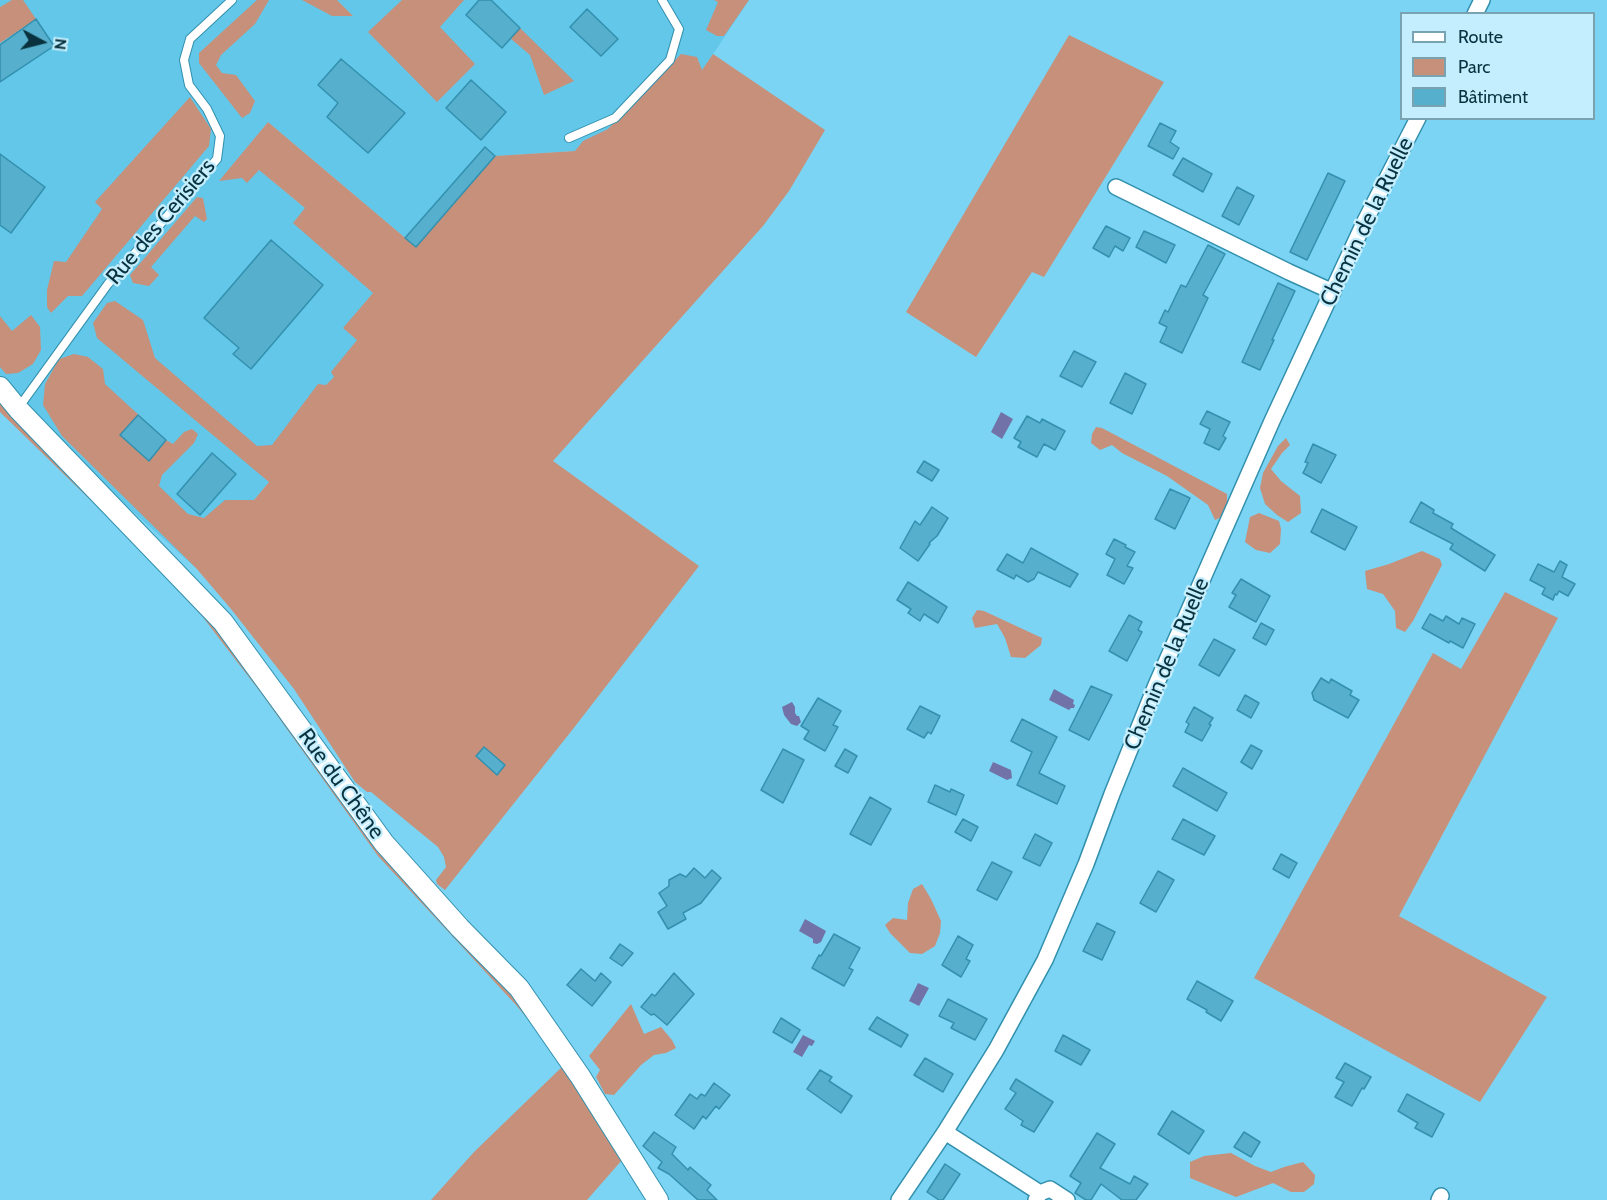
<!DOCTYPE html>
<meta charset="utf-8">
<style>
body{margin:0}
#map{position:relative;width:1607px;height:1200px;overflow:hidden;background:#7bd4f3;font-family:Cabin,sans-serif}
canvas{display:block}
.legend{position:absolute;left:1400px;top:12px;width:195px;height:108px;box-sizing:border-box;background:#c4eefe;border:2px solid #79a3b1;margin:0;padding:8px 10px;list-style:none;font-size:18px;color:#09323e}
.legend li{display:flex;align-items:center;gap:12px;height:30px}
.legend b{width:30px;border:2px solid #79a3b1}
.north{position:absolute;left:12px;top:12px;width:60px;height:60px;-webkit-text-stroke:4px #c4eefe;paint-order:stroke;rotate:97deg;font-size:16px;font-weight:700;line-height:24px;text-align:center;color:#09323e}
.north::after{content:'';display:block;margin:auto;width:21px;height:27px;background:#09323e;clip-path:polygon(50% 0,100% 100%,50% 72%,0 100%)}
</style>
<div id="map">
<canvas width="1607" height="1200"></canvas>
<ul class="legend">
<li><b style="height:8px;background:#fff"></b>Route</li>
<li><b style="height:16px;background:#c7907a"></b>Parc</li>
<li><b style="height:16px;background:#55afcd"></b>Bâtiment</li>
</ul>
<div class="north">N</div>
</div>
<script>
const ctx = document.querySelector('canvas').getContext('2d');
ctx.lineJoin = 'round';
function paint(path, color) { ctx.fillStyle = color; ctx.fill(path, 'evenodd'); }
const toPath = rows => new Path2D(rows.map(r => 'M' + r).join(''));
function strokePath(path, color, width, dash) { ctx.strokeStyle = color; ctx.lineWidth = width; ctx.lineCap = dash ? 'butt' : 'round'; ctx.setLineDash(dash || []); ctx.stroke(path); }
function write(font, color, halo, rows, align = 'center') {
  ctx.font = font + ' Cabin,sans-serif'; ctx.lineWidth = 4.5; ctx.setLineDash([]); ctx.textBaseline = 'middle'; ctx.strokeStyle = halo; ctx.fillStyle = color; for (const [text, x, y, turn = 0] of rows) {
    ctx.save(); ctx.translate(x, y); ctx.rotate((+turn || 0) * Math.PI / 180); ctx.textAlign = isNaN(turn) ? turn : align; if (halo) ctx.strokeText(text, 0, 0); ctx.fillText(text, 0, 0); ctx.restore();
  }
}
paint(toPath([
 [0,0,749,0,652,146,495,156,416,247,268,122,230,169,256,167,383,274,418,307,196,568,18,409,0,387]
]), '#62c7e9');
paint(toPath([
 [12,0,23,0,36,19,0,43,0,7],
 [257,0,269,0,255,24,221,55,216,65,222,73,236,75,255,101,250,113,242,118,199,63,199,53],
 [302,0,337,0,353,16,332,16],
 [402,0,464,0,440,27,475,64,437,102,368,32],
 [714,0,749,0,724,36,717,36,706,30,718,2],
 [520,28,574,81,544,95,530,55,510,38],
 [1069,35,1164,82,1044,277,1032,272,976,357,906,312],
 [681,54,697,57,702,70,713,54,825,130,789,191,763,226,553,461,699,566,573,729,445,890,437,884,436,880,446,867,444,857,438,847,371,792,367,792,355,782,294,689,231,609,196,568,62,436,43,405,45,384,59,359,74,354,88,357,103,369,105,384,166,440,173,444,184,432,192,429,198,434,194,443,162,475,159,486,188,514,204,518,225,500,254,500,269,482,97,338,93,323,107,303,115,301,143,320,155,358,257,446,272,445,318,384,326,385,334,377,331,372,357,340,343,328,373,293,293,223,305,208,259,170,247,183,242,178,219,181,268,122,416,247,495,156,575,151,583,141,608,129],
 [190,97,211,129,209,146,82,296,68,296,51,313,47,307,47,290,54,261,66,262,102,209,95,202],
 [197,197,203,198,207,219,204,222,195,216,151,267,159,275,149,286,133,283,130,275],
 [31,315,40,327,41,350,33,364,18,373,6,374,0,367,0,316,12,331],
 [0,399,120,521,219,624,363,825,413,885,519,998,566,1064,622,1160,587,1200,431,1200,474,1152,565,1064,516,1005,378,856,261,693,202,616,115,524,0,412],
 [1096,427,1102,428,1227,494,1227,503,1222,517,1215,520,1208,505,1167,476,1122,453,1112,445,1100,450,1091,443,1092,434],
 [1286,438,1290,445,1282,453,1271,469,1281,481,1300,496,1301,513,1288,522,1277,515,1265,504,1260,488,1263,473,1278,446],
 [1259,513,1279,521,1281,529,1280,544,1270,553,1256,550,1245,542,1250,517],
 [1422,551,1440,559,1442,565,1413,621,1405,632,1396,628,1395,611,1383,594,1367,589,1365,571,1389,564],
 [1505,592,1558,618,1399,916,1547,997,1480,1102,1254,978,1433,653,1461,669],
 [977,610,984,611,1042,638,1041,645,1025,658,1011,657,1005,638,997,624,975,628,972,618],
 [922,884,931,899,941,921,940,933,935,946,922,954,910,953,890,933,885,925,893,918,907,920,908,903,913,889],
 [631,1004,644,1034,661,1027,672,1040,676,1048,666,1053,654,1055,641,1065,614,1095,605,1094,596,1077,600,1070,589,1056],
 [1231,1153,1255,1166,1271,1172,1284,1167,1303,1162,1315,1175,1314,1184,1304,1192,1291,1192,1273,1183,1236,1197,1190,1178,1190,1162,1204,1156]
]), '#c7907a');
paint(toPath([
 [1001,412,1013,419,1002,439,991,432],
 [1054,689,1074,700,1073,704,1075,705,1074,708,1071,708,1069,710,1049,700],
 [792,702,795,707,795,713,797,716,799,716,801,722,797,726,791,724,784,715,782,707],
 [993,762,1011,770,1012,778,1007,780,989,771],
 [805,919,826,931,821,942,817,944,813,943,813,939,799,931],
 [918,983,929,988,919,1006,909,1001],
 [803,1035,815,1041,812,1046,809,1045,802,1057,793,1052]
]), '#7172a7');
const building = toPath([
 [479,0,491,0,520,28,502,48,466,15,479,0],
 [587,9,618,39,601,56,570,27,587,9],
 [36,19,54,46,0,82,0,45,36,19],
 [341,59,405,113,368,153,327,117,338,103,318,85,341,59],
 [471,80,506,112,481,140,446,108,471,80],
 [1160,123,1176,131,1170,142,1179,148,1173,159,1148,146,1160,123],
 [485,147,495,156,416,247,405,238,485,147],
 [0,154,45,187,11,233,0,225,0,154],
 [1183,158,1212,174,1203,192,1173,175,1183,158],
 [1328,173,1345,181,1307,260,1290,252,1328,173],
 [1237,187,1254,196,1239,225,1222,216,1237,187],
 [1106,226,1130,238,1123,251,1115,246,1109,257,1093,248,1106,226],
 [1144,231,1175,245,1166,263,1136,247,1144,231],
 [271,240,323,285,251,369,233,354,239,348,204,318,271,240],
 [1208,245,1225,254,1203,295,1208,298,1182,353,1160,342,1167,327,1159,323,1165,310,1168,312,1181,285,1186,287,1208,245],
 [1278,283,1295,291,1272,340,1274,340,1260,370,1242,362,1278,283],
 [1074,351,1096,362,1082,387,1060,376,1074,351],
 [1125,373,1146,384,1132,414,1110,403,1125,373],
 [1207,411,1230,422,1223,436,1226,438,1219,450,1204,443,1210,429,1200,424,1207,411],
 [138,415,166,440,149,461,120,435,138,415],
 [1027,416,1040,423,1042,419,1065,431,1055,450,1044,444,1037,457,1018,447,1021,442,1014,438,1027,416],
 [1313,444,1336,455,1321,483,1303,473,1308,463,1305,462,1313,444],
 [212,453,236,474,200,515,177,494,212,453],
 [924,461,939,470,932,481,917,472,924,461],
 [1170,489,1190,498,1175,529,1155,519,1170,489],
 [1421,502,1434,510,1433,513,1453,524,1451,528,1495,555,1485,571,1450,549,1453,544,1410,522,1421,502],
 [932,507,948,518,937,536,929,543,930,544,918,561,900,548,915,521,920,525,932,507],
 [1322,509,1357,527,1345,550,1311,532,1322,509],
 [1114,539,1126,545,1125,547,1135,552,1127,566,1133,568,1124,584,1107,575,1115,559,1106,554,1114,539],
 [1031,548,1078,574,1070,587,1038,572,1034,579,1028,582,1016,575,1014,579,997,570,1007,554,1023,563,1031,548],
 [1560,561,1567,565,1562,577,1575,584,1568,596,1559,591,1557,595,1555,594,1553,600,1542,594,1545,588,1530,580,1538,564,1554,572,1560,561],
 [1241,579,1270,596,1256,622,1229,607,1236,595,1232,593,1241,579],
 [908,582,947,607,938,623,924,614,920,621,908,613,911,609,897,600,908,582],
 [1430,614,1443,621,1446,616,1459,624,1462,618,1475,624,1463,648,1450,641,1449,643,1422,628,1430,614],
 [1129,615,1142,622,1138,630,1142,632,1127,661,1109,651,1129,615],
 [1261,623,1274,630,1266,645,1253,638,1261,623],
 [1214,639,1235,650,1219,676,1199,665,1214,639],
 [1321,678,1329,683,1331,679,1352,691,1350,695,1359,700,1348,718,1314,700,1312,693,1321,678],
 [1091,686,1112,695,1089,740,1069,730,1091,686],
 [1245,695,1259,703,1251,718,1237,710,1245,695],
 [818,698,841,711,833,725,838,727,825,751,804,739,809,731,801,726,818,698],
 [920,706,940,716,931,734,928,732,924,738,907,729,920,706],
 [1194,707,1213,718,1209,724,1211,725,1202,741,1185,732,1189,724,1186,722,1194,707],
 [1022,719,1057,737,1039,773,1065,786,1057,804,1017,785,1032,752,1011,741,1022,719],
 [1251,745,1262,751,1252,769,1241,762,1251,745],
 [484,747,505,765,497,775,476,756,484,747],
 [783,749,804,760,783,803,761,790,783,749],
 [845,749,857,756,848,773,835,766,845,749],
 [1183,768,1227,793,1217,811,1173,786,1183,768],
 [935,785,950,792,951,789,964,795,956,815,928,802,935,785],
 [870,797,891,809,871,845,850,834,870,797],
 [963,819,978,827,971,841,955,832,963,819],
 [1183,819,1215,836,1204,855,1172,839,1183,819],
 [1035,834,1052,843,1040,866,1023,858,1035,834],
 [1281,854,1297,863,1289,878,1273,869,1281,854],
 [992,862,1012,872,997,900,977,890,992,862],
 [694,868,705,878,712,870,721,878,701,903,683,913,686,919,668,929,658,912,667,906,659,893,669,886,669,880,680,874,686,877,694,868],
 [1158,871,1174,880,1156,912,1140,903,1158,871],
 [1097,923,1115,932,1102,960,1083,951,1097,923],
 [834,934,860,948,849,968,853,970,844,986,812,968,819,955,821,956,834,934],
 [958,936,973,945,966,959,970,961,961,977,942,965,958,936],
 [620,944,633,953,622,966,610,958,620,944],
 [581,969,595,981,601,973,611,982,592,1006,567,985,581,969],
 [674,973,694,994,667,1025,654,1014,651,1015,641,1007,652,994,655,996,674,973],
 [1197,981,1233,1001,1221,1021,1206,1012,1207,1010,1187,999,1197,981],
 [948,999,987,1019,975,1040,951,1028,954,1023,939,1016,948,999],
 [877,1017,908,1035,901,1047,869,1029,877,1017],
 [781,1018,800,1030,792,1043,773,1032,781,1018],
 [1063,1035,1090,1050,1081,1065,1055,1051,1063,1035],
 [925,1058,953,1074,943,1092,914,1075,925,1058],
 [1345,1063,1371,1077,1364,1089,1362,1088,1352,1106,1335,1097,1344,1082,1336,1078,1345,1063],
 [820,1070,832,1077,829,1081,852,1096,841,1113,807,1089,820,1070],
 [1016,1079,1053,1102,1034,1132,1021,1125,1023,1121,1005,1109,1016,1093,1010,1089,1016,1079],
 [714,1083,730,1095,719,1109,716,1106,706,1119,703,1116,694,1129,675,1115,690,1094,697,1099,701,1094,705,1096,714,1083],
 [1407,1094,1444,1114,1432,1137,1415,1128,1418,1123,1398,1111,1407,1094],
 [1172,1111,1204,1131,1189,1154,1158,1134,1172,1111],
 [654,1132,676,1147,672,1154,688,1170,690,1167,711,1185,707,1190,717,1200,698,1200,669,1174,658,1168,662,1162,643,1146,654,1132],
 [1244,1132,1260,1142,1251,1157,1234,1147,1244,1132],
 [1097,1133,1115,1144,1100,1168,1130,1184,1134,1176,1148,1184,1136,1200,1122,1200,1101,1184,1091,1200,1086,1200,1075,1193,1081,1183,1070,1176,1097,1133],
 [945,1164,960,1174,943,1200,939,1200,927,1192,945,1164]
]);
paint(building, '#55afcd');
strokePath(building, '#3390ae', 1.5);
const service = toPath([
 [569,138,615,118,670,60,679,29,662,0],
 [19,407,108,284,217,159,220,136,207,109,189,85,184,60,190,39,232,0]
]);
const minor = toPath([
 [1475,14,1482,0],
 [1116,187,1289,272,1333,292],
 [945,1132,1040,1193,1036,1200],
 [1040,1193,1050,1189,1067,1200],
 [899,1200,945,1132,996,1050,1045,960,1086,864,1112,794,1156,685,1272,421,1365,221,1418,118],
 [1439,1200,1441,1196]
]);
const tertiary = toPath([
 [0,387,18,409,223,622,384,843,460,928,519,988,580,1076,658,1200]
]);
strokePath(service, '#3290ad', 10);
strokePath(minor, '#3290ad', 18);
strokePath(tertiary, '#3290ad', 22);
strokePath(service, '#fff', 8);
strokePath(minor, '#fff', 15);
strokePath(tertiary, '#fff', 20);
write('22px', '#09323e', '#c4eefe', [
 ["Rue des Cerisiers",161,222,-50],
 ["Chemin de la Ruelle",1367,222,-64],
 ["Chemin de la Ruelle",1167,664,-67],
 ["Rue du Chêne",341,784,54]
]);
</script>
